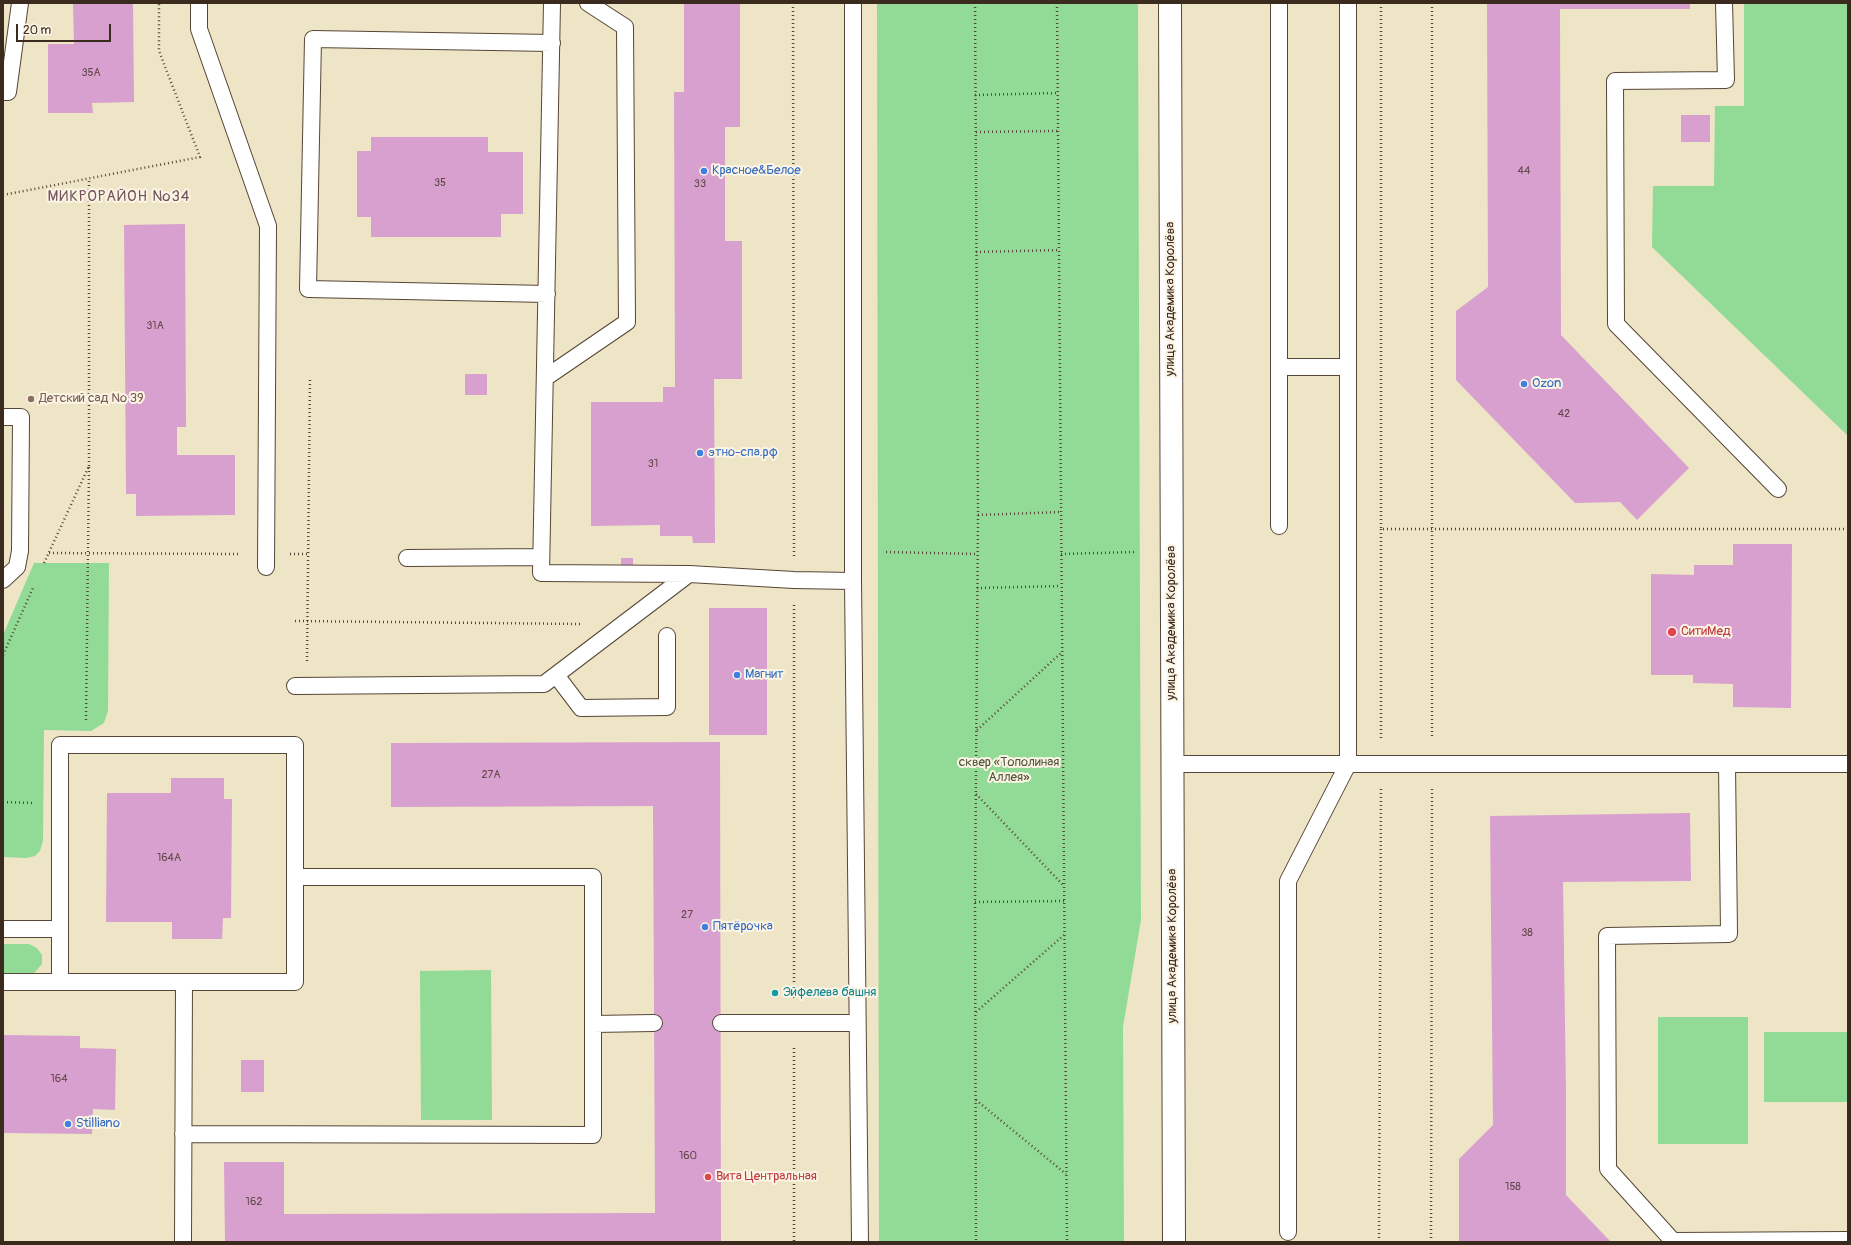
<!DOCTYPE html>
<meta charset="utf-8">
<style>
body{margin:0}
#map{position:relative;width:1851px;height:1245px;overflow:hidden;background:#eee5c6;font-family:Pangolin,sans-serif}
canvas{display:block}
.frame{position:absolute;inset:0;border:4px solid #3b2a1e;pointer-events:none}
.scale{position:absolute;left:16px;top:24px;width:95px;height:18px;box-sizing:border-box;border:2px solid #3b2a1e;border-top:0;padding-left:5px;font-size:12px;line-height:14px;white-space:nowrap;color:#3b2a1e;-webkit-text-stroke:3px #fcf5e5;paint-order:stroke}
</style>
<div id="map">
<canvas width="1851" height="1245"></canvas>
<div class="frame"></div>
<div class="scale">20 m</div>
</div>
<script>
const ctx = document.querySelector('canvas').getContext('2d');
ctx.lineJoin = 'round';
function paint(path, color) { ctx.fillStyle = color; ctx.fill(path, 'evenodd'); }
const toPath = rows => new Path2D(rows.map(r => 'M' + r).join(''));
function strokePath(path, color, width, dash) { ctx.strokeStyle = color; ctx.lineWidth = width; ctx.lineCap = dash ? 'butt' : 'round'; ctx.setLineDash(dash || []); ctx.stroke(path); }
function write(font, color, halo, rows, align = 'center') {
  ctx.font = font + ' Pangolin,sans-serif'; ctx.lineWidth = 4; ctx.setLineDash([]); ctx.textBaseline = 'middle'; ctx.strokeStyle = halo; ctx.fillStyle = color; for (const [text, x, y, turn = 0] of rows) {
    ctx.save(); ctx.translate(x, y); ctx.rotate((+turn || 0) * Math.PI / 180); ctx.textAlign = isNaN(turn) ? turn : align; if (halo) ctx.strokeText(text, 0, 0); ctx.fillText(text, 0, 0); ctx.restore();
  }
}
paint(toPath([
 [877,3,1138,3,1141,920,1123,1027,1124,1242,879,1242],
 [1744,3,1848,3,1848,436,1652,247,1653,186,1714,186,1715,106,1744,106],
 [34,563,109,563,108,711,104,723,91,731,44,730,43,840,40,851,35,856,26,858,3,857,3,635],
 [3,944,29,944,37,948,42,955,42,964,36,971,29,977,3,976],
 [491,970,492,1120,421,1120,420,971],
 [1658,1017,1748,1017,1748,1144,1658,1144],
 [1764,1032,1848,1032,1848,1102,1764,1102]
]), '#91db97');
paint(toPath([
 [73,3,133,3,134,102,92,103,93,113,48,113,48,44,74,44],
 [684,3,740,3,740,127,725,127,725,241,742,241,742,379,714,379,715,543,693,543,692,536,660,536,660,525,591,526,591,402,663,402,663,387,675,387,674,92,684,92],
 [1487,3,1690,3,1690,9,1560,9,1561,335,1689,468,1637,520,1620,502,1575,503,1456,380,1456,311,1488,287],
 [1681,115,1710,115,1710,142,1681,142],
 [371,137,488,137,488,152,523,152,523,214,501,214,501,237,371,237,371,217,357,217,357,151,371,151],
 [185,224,186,427,177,427,177,455,235,455,235,515,136,516,136,494,126,494,124,225],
 [465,374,487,374,487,395,465,395],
 [1733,544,1792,544,1791,708,1733,707,1733,684,1693,683,1693,675,1651,675,1651,574,1694,575,1694,565,1733,565],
 [621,558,633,558,633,568,621,568],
 [709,608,767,608,767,735,709,735],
 [720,742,721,1242,225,1242,224,1162,284,1162,284,1214,655,1213,653,806,391,807,391,743],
 [171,778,224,778,224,799,232,799,231,918,223,918,222,939,172,939,172,922,106,922,107,793,171,793],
 [1690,813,1691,881,1563,882,1566,1093,1566,1195,1611,1242,1459,1242,1459,1159,1493,1125,1490,816],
 [3,1035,80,1036,80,1048,116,1049,115,1110,93,1109,92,1134,3,1133],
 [241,1060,264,1060,264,1092,241,1092]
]), '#d7a0cf');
const service = toPath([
 [199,3,199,29,268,226,266,567],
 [552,3,541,573,689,574],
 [853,3,853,581,860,1242],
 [1279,3,1279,526],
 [1724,3,1726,80,1615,81,1616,324,1778,489],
 [3,92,8,92,20,3],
 [547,294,308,289,313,39,552,43],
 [1279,367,1348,367],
 [545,378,627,322,625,27,588,3],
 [3,417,21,417,20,551,17,567,3,580],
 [407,558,541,557],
 [556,675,581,708,667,707,667,636],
 [295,686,544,684,689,574,794,580,853,581],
 [1172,764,1727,764,1729,934,1607,936,1608,1169,1673,1241,1848,1240],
 [1727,764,1848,764],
 [3,929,60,929],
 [3,982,295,982,295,745,60,745,60,982],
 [721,1023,857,1023],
 [593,1024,654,1023],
 [183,1134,593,1135,593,877,295,877],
 [1288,1232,1288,881,1348,764,1348,3],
 [183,1242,184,982]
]);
const tertiary = toPath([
 [1170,3,1174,1242]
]);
strokePath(service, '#564637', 18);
strokePath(tertiary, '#564637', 24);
strokePath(toPath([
 [793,3,794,556],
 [975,3,978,515,975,902,976,1242],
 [1057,3,1067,1242],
 [1381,3,1381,529,1848,529],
 [1432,3,1432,738],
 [975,95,1058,93],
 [976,132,1058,131],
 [3,195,200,157,159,51,159,3],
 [976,252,1059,250],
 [89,466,89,178],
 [978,515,1061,512],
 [1381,529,1381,739],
 [886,552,976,554],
 [49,553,241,554],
 [290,554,308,554],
 [1061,554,1134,552],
 [44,563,89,466,86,720],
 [977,588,1061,586],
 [295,621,581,624],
 [3,655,33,588],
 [307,661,310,377],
 [977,730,1062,652],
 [976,794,1064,886],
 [3,802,34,803],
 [975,902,1064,901],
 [794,998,794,605],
 [976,1012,1064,935],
 [794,1048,794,1242],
 [976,1100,1066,1174],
 [1379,1242,1381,788],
 [1431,1242,1432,789]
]), '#564637', 2.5, [1, 3]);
strokePath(service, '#fff', 16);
strokePath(tertiary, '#fff', 22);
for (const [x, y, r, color] of [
 [704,171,4,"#3f7fe0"],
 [1524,384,4,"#3f7fe0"],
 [31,399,4,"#8d6e63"],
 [700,453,4,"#3f7fe0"],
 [1672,632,5,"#e0444e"],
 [737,675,4,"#3f7fe0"],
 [705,927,4,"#3f7fe0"],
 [775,993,4,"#0f9aa8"],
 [68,1124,4,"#3f7fe0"],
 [708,1177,4,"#e0444e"]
]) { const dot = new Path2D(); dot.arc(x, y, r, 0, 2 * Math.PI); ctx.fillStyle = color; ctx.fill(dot); strokePath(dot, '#fcf5e5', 1.5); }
write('11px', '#62484a', null, [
 ["35А",91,73],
 ["44",1524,171],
 ["35",440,183],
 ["33",700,184],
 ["31А",155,326],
 ["42",1564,414],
 ["31",653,464],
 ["27А",491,775],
 ["164А",169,858],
 ["27",687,915],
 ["38",1527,933],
 ["164",59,1079],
 ["160",688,1156],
 ["158",1513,1187],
 ["162",254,1202]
]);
write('13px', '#366cbe', '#fcf5e5', [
 ["Красное&Белое",712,171],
 ["Ozon",1532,384],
 ["этно-спа.рф",708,453],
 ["Магнит",745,675],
 ["Пятёрочка",713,927],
 ["Stilliano",76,1124]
], 'left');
write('13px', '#3b2a1e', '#fcf5e5', [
 ["улица Академика Королёва",1171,299,-90],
 ["улица Академика Королёва",1172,623,-90],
 ["улица Академика Королёва",1173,946,-90]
]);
write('13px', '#785e54', '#fcf5e5', [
 ["Детский сад № 39",39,399]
], 'left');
write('13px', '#be3a42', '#fcf5e5', [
 ["СитиМед",1681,632],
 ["Вита Центральная",716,1177]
], 'left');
write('13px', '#50563c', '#fcf5e5', [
 ["сквер «Тополиная",1009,763],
 ["Аллея»",1009,778]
]);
write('13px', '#0d838f', '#fcf5e5', [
 ["Эйфелева башня",783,993]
], 'left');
ctx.letterSpacing = '1px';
write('15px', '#72535c', '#fcf5e5', [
 ["МИКРОРАЙОН №34",119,197]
]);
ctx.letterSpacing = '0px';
</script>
